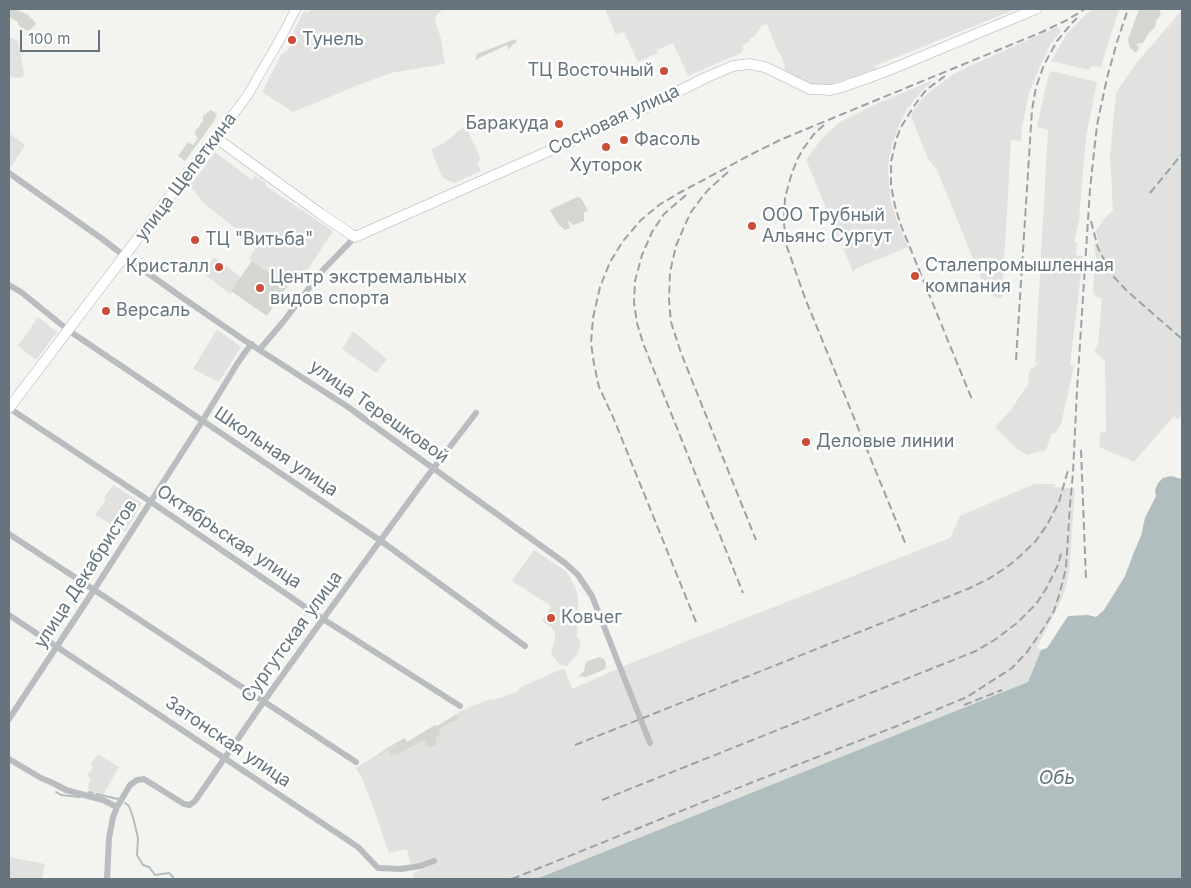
<!DOCTYPE html>
<meta charset="utf-8">
<style>
body{margin:0}
#map{position:relative;width:1191px;height:888px;overflow:hidden;background:#f3f3f0;font-family:Inter,sans-serif}
canvas{display:block}
.frame{position:absolute;inset:0;border:10px solid #66757d;pointer-events:none}
.scale{position:absolute;left:20px;top:30px;width:80px;height:22px;box-sizing:border-box;border:2px solid #66757d;border-top:0;padding-left:6px;font-size:15px;line-height:18px;white-space:nowrap;color:#66757d;-webkit-text-stroke:4px #fff;paint-order:stroke}
</style>
<div id="map">
<canvas width="1191" height="888"></canvas>
<div class="frame"></div>
<div class="scale">100 m</div>
</div>
<script>
const ctx = document.querySelector('canvas').getContext('2d');
ctx.lineJoin = 'round';
function paint(path, color) { ctx.fillStyle = color; ctx.fill(path, 'evenodd'); }
const toPath = rows => new Path2D(rows.map(r => 'M' + r).join(''));
function strokePath(path, color, width, dash) { ctx.strokeStyle = color; ctx.lineWidth = width; ctx.lineCap = dash ? 'butt' : 'round'; ctx.setLineDash(dash || []); ctx.stroke(path); }
function write(font, color, halo, rows, align = 'center') {
  ctx.font = font + ' Inter,sans-serif'; ctx.lineWidth = 5; ctx.setLineDash([]); ctx.textBaseline = 'middle'; ctx.strokeStyle = halo; ctx.fillStyle = color; for (const [text, x, y, turn = 0] of rows) {
    ctx.save(); ctx.translate(x, y); ctx.rotate((+turn || 0) * Math.PI / 180); ctx.textAlign = isNaN(turn) ? turn : align; if (halo) ctx.strokeText(text, 0, 0); ctx.fillText(text, 0, 0); ctx.restore();
  }
}
paint(toPath([
 [313,9,443,9,435,17,436,23,441,39,445,64,391,73,361,84,293,112,262,92,281,55,289,49,296,34,293,33,304,11,308,13,310,10,312,11],
 [605,9,1016,9,875,66,876,69,826,86,812,86,786,72,784,68,785,67,781,55,778,52,767,24,762,26,754,37,749,39,750,41,742,45,744,49,741,53,688,76,673,43,657,50,658,53,638,62,624,32,616,35],
 [1093,9,1119,9,1101,67,1091,66,1089,70,1051,61,1066,35,1083,17],
 [1182,10,1182,414,1178,419,1174,416,1134,462,1099,447,1100,433,1106,432,1105,361,1094,351,1098,345,1102,298,1096,297,1093,292,1094,274,1100,270,1100,264,1097,264,1094,244,1099,242,1096,231,1105,218,1113,210,1110,156,1116,93,1135,65],
 [1057,27,1061,31,1050,45,1041,64,1029,93,1022,127,1021,141,1011,140,1002,298,994,297,984,286,937,170,927,157,911,116,913,111,922,99,932,90,952,75,970,66],
 [9,37,18,41,24,74,22,78,9,77],
 [1051,71,1097,82,1086,137,1079,220,1074,242,1077,243,1076,255,1083,256,1070,365,1074,366,1061,424,1055,433,1052,433,1046,450,1027,455,1017,449,996,428,995,429,996,426,1011,410,1028,384,1029,373,1031,369,1039,363,1035,363,1048,130,1037,127,1048,77],
 [931,81,932,83,925,87,907,109,899,125,892,144,889,158,888,171,891,202,898,224,908,247,857,268,853,272,806,160,823,137,840,122,874,105],
 [466,126,481,160,477,162,481,171,454,183,442,177,431,149,444,143,461,129],
 [9,133,25,145,12,166,9,166],
 [215,152,252,180,255,176,266,183,266,186,333,231,303,277,296,273,288,285,249,259,255,249,241,238,236,229,205,204,190,186],
 [214,257,241,277,230,294,199,270,201,268,206,267],
 [38,317,57,332,36,360,18,346],
 [217,329,241,347,219,382,193,369],
 [353,331,387,359,376,373,342,349],
 [1034,484,1055,484,1055,487,1075,489,1069,573,1066,587,1060,603,1037,647,1041,650,1028,682,536,879,415,879,413,873,422,870,418,862,411,864,407,849,389,853,378,821,363,780,356,768,389,747,405,738,407,742,435,725,437,726,459,712,469,707,491,699,493,700,516,692,521,687,564,668,572,689,631,663,950,538,960,516],
 [113,485,142,503,125,532,95,515,106,499,104,498],
 [534,550,567,572,576,589,578,597,577,637,580,640,580,647,576,656,567,666,560,665,551,653,555,638,555,632,551,627,542,621,551,606,512,581],
 [98,754,119,767,103,795,88,790,89,786,88,785,91,779,87,775,93,767,90,765],
 [9,857,45,864,42,879,9,879]
]), '#e1e2e0');
paint(toPath([
 [9,9,15,9,28,15,35,22,36,24,28,31,18,25,18,22,9,17],
 [1139,9,1159,9,1161,14,1156,21,1155,27,1148,34,1143,43,1136,44,1139,48,1136,53,1130,48,1128,40],
 [515,39,517,42,512,45,509,50,507,45,475,60,477,54],
 [211,110,217,114,214,121,185,161,178,156,188,142,193,145,198,138,194,133,203,121,203,116],
 [577,197,581,198,588,211,584,212,584,221,573,225,568,220,570,228,565,230,558,224,550,210],
 [252,261,288,285,267,316,231,291],
 [599,657,604,659,606,663,605,669,586,677,579,676,584,671,586,662],
 [455,715,458,716,457,721,452,721,440,729,439,735,436,739,436,745,429,748,424,740,398,754,390,755,388,751,401,743,389,749,379,756,378,755,389,747,405,738,407,742,435,725,437,726]
]), '#d3d7d0');
paint(toPath([
 [1171,476,1182,479,1182,879,536,879,1028,682,1041,650,1047,648,1068,616,1088,615,1096,617,1104,610,1125,576,1134,552,1141,536,1145,518,1156,496,1155,490,1158,483,1163,478]
]), '#b1bec0');
strokePath(toPath([
 [56,792,61,795,80,797],
 [89,792,93,793],
 [96,794,118,799],
 [125,803,129,806,133,817,138,838,137,855,143,865,149,867,155,875,169,873,172,876,174,879]
]), '#b1bec0', 2);
const secondary = toPath([
 [216,138,247,96,279,41,296,9]
]);
const primary = toPath([
 [9,408,188,172,216,138,321,214,355,237,637,112,707,77,733,66,749,64,765,67,810,89,831,90,842,87,887,71,1036,9]
]);
strokePath(secondary, '#abb1b4', 10);
strokePath(primary, '#adb2b4', 11);
strokePath(toPath([
 [9,173,101,238,135,264,180,296,244,340,348,407,565,563,578,575,592,596,650,743],
 [9,285,21,292,68,330,381,541,525,646],
 [260,349,283,322,323,270,355,237],
 [9,408,151,502,323,619,460,706],
 [9,534,356,762],
 [9,615,358,847,378,868,401,869,420,866,434,861],
 [9,719,94,590,203,420,237,364,246,351,252,344],
 [9,759,41,778,53,783,66,790,103,800,117,807],
 [107,879,109,838,113,817,117,807,130,785,137,780,144,779,184,804,190,805,195,801,264,701,323,619,426,478,476,413]
]), '#b9bdc0', 6);
strokePath(secondary, '#fff', 9);
strokePath(primary, '#fff', 10);
strokePath(toPath([
 [945,76,926,90,914,106,901,127,896,140,891,162,891,185,895,206,900,223,973,402],
 [824,125,814,134,803,149,797,160,791,176,785,198,784,223,786,244,805,298,906,545],
 [728,172,708,190,700,200,691,212,684,227,676,246,670,272,669,300,671,322,681,353,756,540],
 [1150,193,1182,154],
 [686,195,664,214,652,232,642,255,635,281,634,303,637,323,643,343,743,593],
 [1091,221,1098,248,1108,267,1114,277,1127,291,1182,339],
 [1016,360,1032,110,1036,87,1044,65,1057,41,1072,23,1077,18],
 [1081,450,1086,579],
 [696,622,613,417,599,387,594,364,591,343,593,318,600,287,610,262,623,241,641,220,659,205,679,193,752,154,780,140,845,113,1042,32,1067,20,1085,9],
 [964,705,1002,690],
 [575,745,970,588,990,578,1007,567,1019,557,1035,542,1047,525,1059,502,1068,470],
 [602,800,976,651,996,639,1017,623,1036,604,1046,589,1058,565,1062,550],
 [512,879,753,782,897,726,967,697,1012,668,1027,652,1043,629,1054,611,1060,592,1066,568,1070,505,1073,473,1077,390,1090,189,1097,125,1107,78,1117,42,1128,9]
]), '#9ba2a5', 2, [8, 4]);
for (const [x, y, r, color] of [
 [292,40,5,"#cb4d38"],
 [664,71,5,"#cb4d38"],
 [559,124,5,"#cb4d38"],
 [624,140,5,"#cb4d38"],
 [606,147,5,"#cb4d38"],
 [752,226,5,"#cb4d38"],
 [195,240,5,"#cb4d38"],
 [219,267,5,"#cb4d38"],
 [915,276,5,"#cb4d38"],
 [260,288,5,"#cb4d38"],
 [106,311,5,"#cb4d38"],
 [806,442,5,"#cb4d38"],
 [551,618,5,"#cb4d38"]
]) { const dot = new Path2D(); dot.arc(x, y, r, 0, 2 * Math.PI); ctx.fillStyle = color; ctx.fill(dot); strokePath(dot, '#fff', 2); }
write('18px', '#66757d', '#fff', [
 ["Тунель",302,40],
 ["ТЦ Восточный",654,71,"right"],
 ["Баракуда",549,124,"right"],
 ["Фасоль",634,140],
 ["Хуторок",606,166,"center"],
 ["ООО Трубный",762,216],
 ["Альянс Сургут",762,237],
 ["ТЦ \"Витьба\"",205,240],
 ["Сталепромышленная",925,266],
 ["компания",925,287],
 ["Кристалл",209,267,"right"],
 ["Центр экстремальных",270,278],
 ["видов спорта",270,299],
 ["Версаль",116,311],
 ["Деловые линии",816,442],
 ["Ковчег",561,618]
], 'left');
write('18px', '#66757d', '#fff', [
 ["Сосновая улица",614,120,-25],
 ["улица Щепеткина",186,177,-53],
 ["улица Терешковой",379,412,35],
 ["Школьная улица",276,452,34],
 ["Октябрьская улица",229,537,34],
 ["улица Декабристов",86,574,-57],
 ["Сургутская улица",292,637,-54],
 ["Затонская улица",228,742,34]
]);
write('italic 19px', '#62767b', '#fff', [
 ["Обь",1057,778]
]);
</script>
